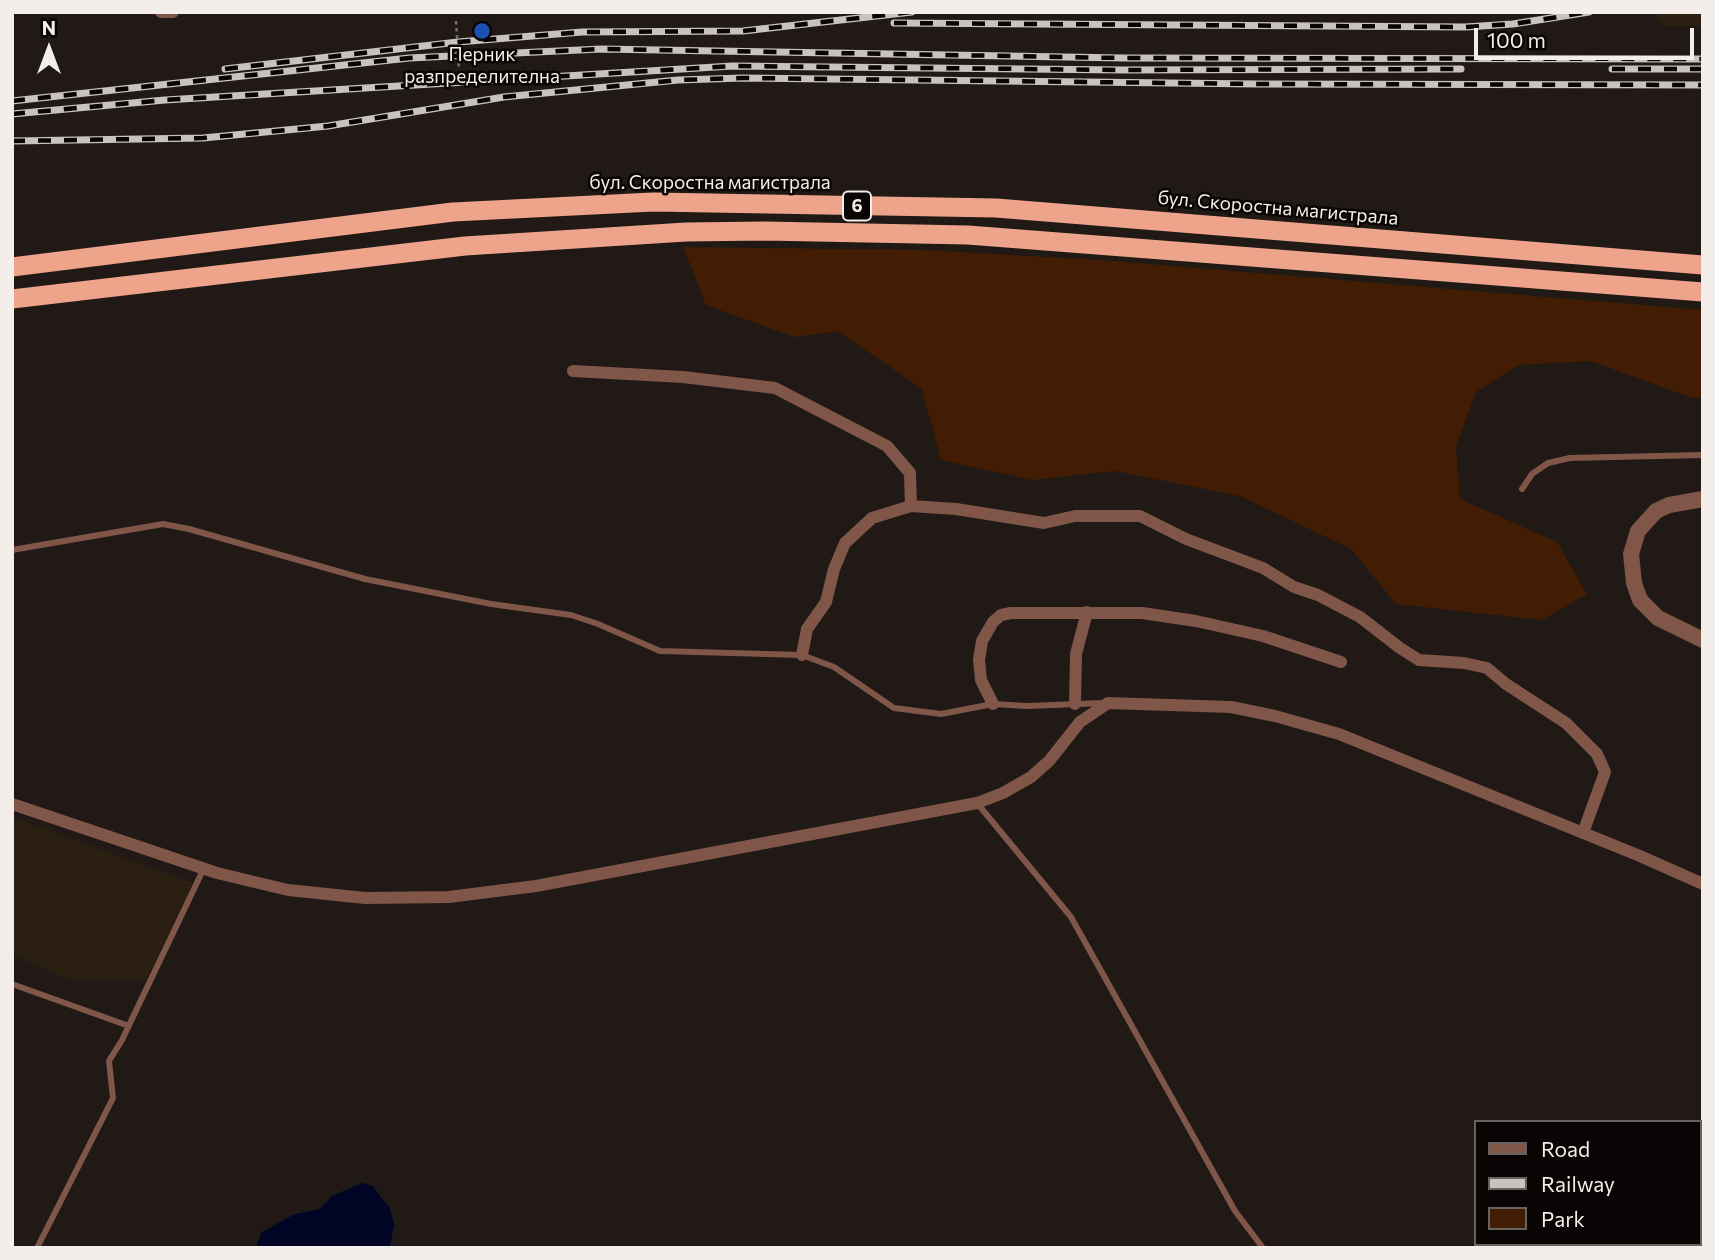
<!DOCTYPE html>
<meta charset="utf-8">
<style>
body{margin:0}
#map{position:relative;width:1715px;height:1260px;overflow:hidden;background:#201915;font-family:Commissioner,sans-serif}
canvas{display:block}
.frame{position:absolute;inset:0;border:14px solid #f4eeeb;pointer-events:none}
.legend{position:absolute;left:1474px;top:1120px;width:228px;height:126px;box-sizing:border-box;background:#080504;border:2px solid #666260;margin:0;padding:9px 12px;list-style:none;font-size:21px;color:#f4eeeb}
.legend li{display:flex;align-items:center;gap:14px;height:35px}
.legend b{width:35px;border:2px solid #666260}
.north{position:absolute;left:14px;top:14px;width:70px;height:70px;-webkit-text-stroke:5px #080504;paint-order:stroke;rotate:0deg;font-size:19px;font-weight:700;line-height:28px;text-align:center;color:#f4eeeb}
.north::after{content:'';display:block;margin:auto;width:24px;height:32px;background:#f4eeeb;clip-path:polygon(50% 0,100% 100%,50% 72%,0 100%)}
.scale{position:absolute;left:1474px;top:28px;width:220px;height:32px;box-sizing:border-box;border:4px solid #f4eeeb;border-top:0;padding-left:9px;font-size:21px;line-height:24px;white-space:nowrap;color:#f4eeeb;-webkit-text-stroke:5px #080504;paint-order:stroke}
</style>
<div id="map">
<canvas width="1715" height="1260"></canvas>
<div class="frame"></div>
<ul class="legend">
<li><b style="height:9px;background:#7f5648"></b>Road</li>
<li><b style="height:9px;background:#c9c2bf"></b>Railway</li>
<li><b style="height:19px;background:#421d04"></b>Park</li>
</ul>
<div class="north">N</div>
<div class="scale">100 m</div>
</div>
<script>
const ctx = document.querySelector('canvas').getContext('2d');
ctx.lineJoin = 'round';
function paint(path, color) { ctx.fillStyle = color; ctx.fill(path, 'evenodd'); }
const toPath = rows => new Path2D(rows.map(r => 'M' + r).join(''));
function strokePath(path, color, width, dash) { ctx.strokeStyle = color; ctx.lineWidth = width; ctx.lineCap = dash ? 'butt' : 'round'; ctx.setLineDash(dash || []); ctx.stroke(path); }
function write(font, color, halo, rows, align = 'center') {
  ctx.font = font + ' Commissioner,sans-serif'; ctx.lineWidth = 5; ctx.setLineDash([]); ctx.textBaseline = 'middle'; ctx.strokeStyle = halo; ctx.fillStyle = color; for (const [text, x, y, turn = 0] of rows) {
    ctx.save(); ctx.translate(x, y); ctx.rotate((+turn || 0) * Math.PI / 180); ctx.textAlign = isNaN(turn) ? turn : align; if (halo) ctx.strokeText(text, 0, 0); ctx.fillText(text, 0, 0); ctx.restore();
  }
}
paint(toPath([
 [1651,12,1703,12,1703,26,1665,26],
 [12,817,193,883,146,980,70,980,12,954]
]), '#2b1f11');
paint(toPath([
 [683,247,925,250,1101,260,1703,310,1703,398,1693,398,1590,361,1519,365,1476,392,1456,446,1460,499,1557,542,1587,594,1542,620,1396,604,1351,549,1240,496,1115,471,1032,480,941,460,922,389,838,331,794,337,706,305]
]), '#421d04');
paint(toPath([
 [362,1183,372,1186,390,1208,394,1224,390,1248,260,1248,257,1244,262,1232,295,1214,320,1209,332,1196]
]), '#000525');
strokePath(toPath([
 [559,13,580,12],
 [456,21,459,69]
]), '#766f6c', 2.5, [3.5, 3.5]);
strokePath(toPath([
 [1522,489,1532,474,1548,463,1570,458,1703,455],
 [12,550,163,524,189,529,365,579,491,604,571,615,598,624,660,651,802,655,834,667,894,708,941,714,993,704,1027,706,1104,703],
 [977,803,1071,917,1235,1211,1263,1248],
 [12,984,129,1026],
 [37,1248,113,1098,109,1061,122,1040,204,868]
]), '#7f5648', 6);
strokePath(toPath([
 [161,12,173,12],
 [573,371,683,377,775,388,887,446,910,473,911,506],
 [802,655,807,629,826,602,834,569,845,543,872,518,911,506,956,509,1044,523,1075,516,1140,516,1186,539,1263,568,1294,587,1318,595,1360,617,1400,648,1419,660,1464,663,1487,668,1506,684,1566,723,1597,754,1605,772,1583,833],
 [993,704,981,680,979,660,982,641,993,622,1001,615,1011,613,1142,613,1196,621,1263,636,1341,662],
 [1075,704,1076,654,1087,612],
 [12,804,217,873,288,890,365,898,449,897,536,886,977,803,1003,793,1031,777,1049,761,1080,722,1108,703,1231,707,1275,716,1339,734,1640,856,1703,884]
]), '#7f5648', 12);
strokePath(toPath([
 [1703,499,1669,505,1656,511,1638,531,1631,554,1634,583,1640,600,1658,618,1703,640]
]), '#7f5648', 16);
strokePath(toPath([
 [12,267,453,212,653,202,996,208,1703,265],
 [12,299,465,246,686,232,765,231,968,235,1703,292]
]), '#eda48b', 19);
const rail = toPath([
 [894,23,1465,27,1513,24,1589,12],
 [225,69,458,42,582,32,743,31,912,12],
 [1612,69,1703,69],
 [12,101,409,58,601,49,1123,58,1703,59],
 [12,114,165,100,732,66,1122,70,1461,69],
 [12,141,203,138,328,126,504,97,678,80,743,78,1258,84,1703,85]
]);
strokePath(rail, '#c9c2bf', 7);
strokePath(rail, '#080504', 4.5, [13]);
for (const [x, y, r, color] of [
 [482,31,9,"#1a4fb4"]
]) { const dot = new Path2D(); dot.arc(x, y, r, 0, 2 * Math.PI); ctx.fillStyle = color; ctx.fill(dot); strokePath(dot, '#080504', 2.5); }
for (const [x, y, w] of [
 [857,206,28]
]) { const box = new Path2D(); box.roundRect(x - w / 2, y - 14.5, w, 29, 5); ctx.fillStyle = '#080504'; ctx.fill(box); strokePath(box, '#f4eeeb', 2); }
write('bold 18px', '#f4eeeb', null, [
 ["6",857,206]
]);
write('19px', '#f4eeeb', '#080504', [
 ["Перник",482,55],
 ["разпределителна",482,77]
]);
write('19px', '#f4eeeb', '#080504', [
 ["бул. Скоростна магистрала",710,183],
 ["бул. Скоростна магистрала",1278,208,5]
]);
</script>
